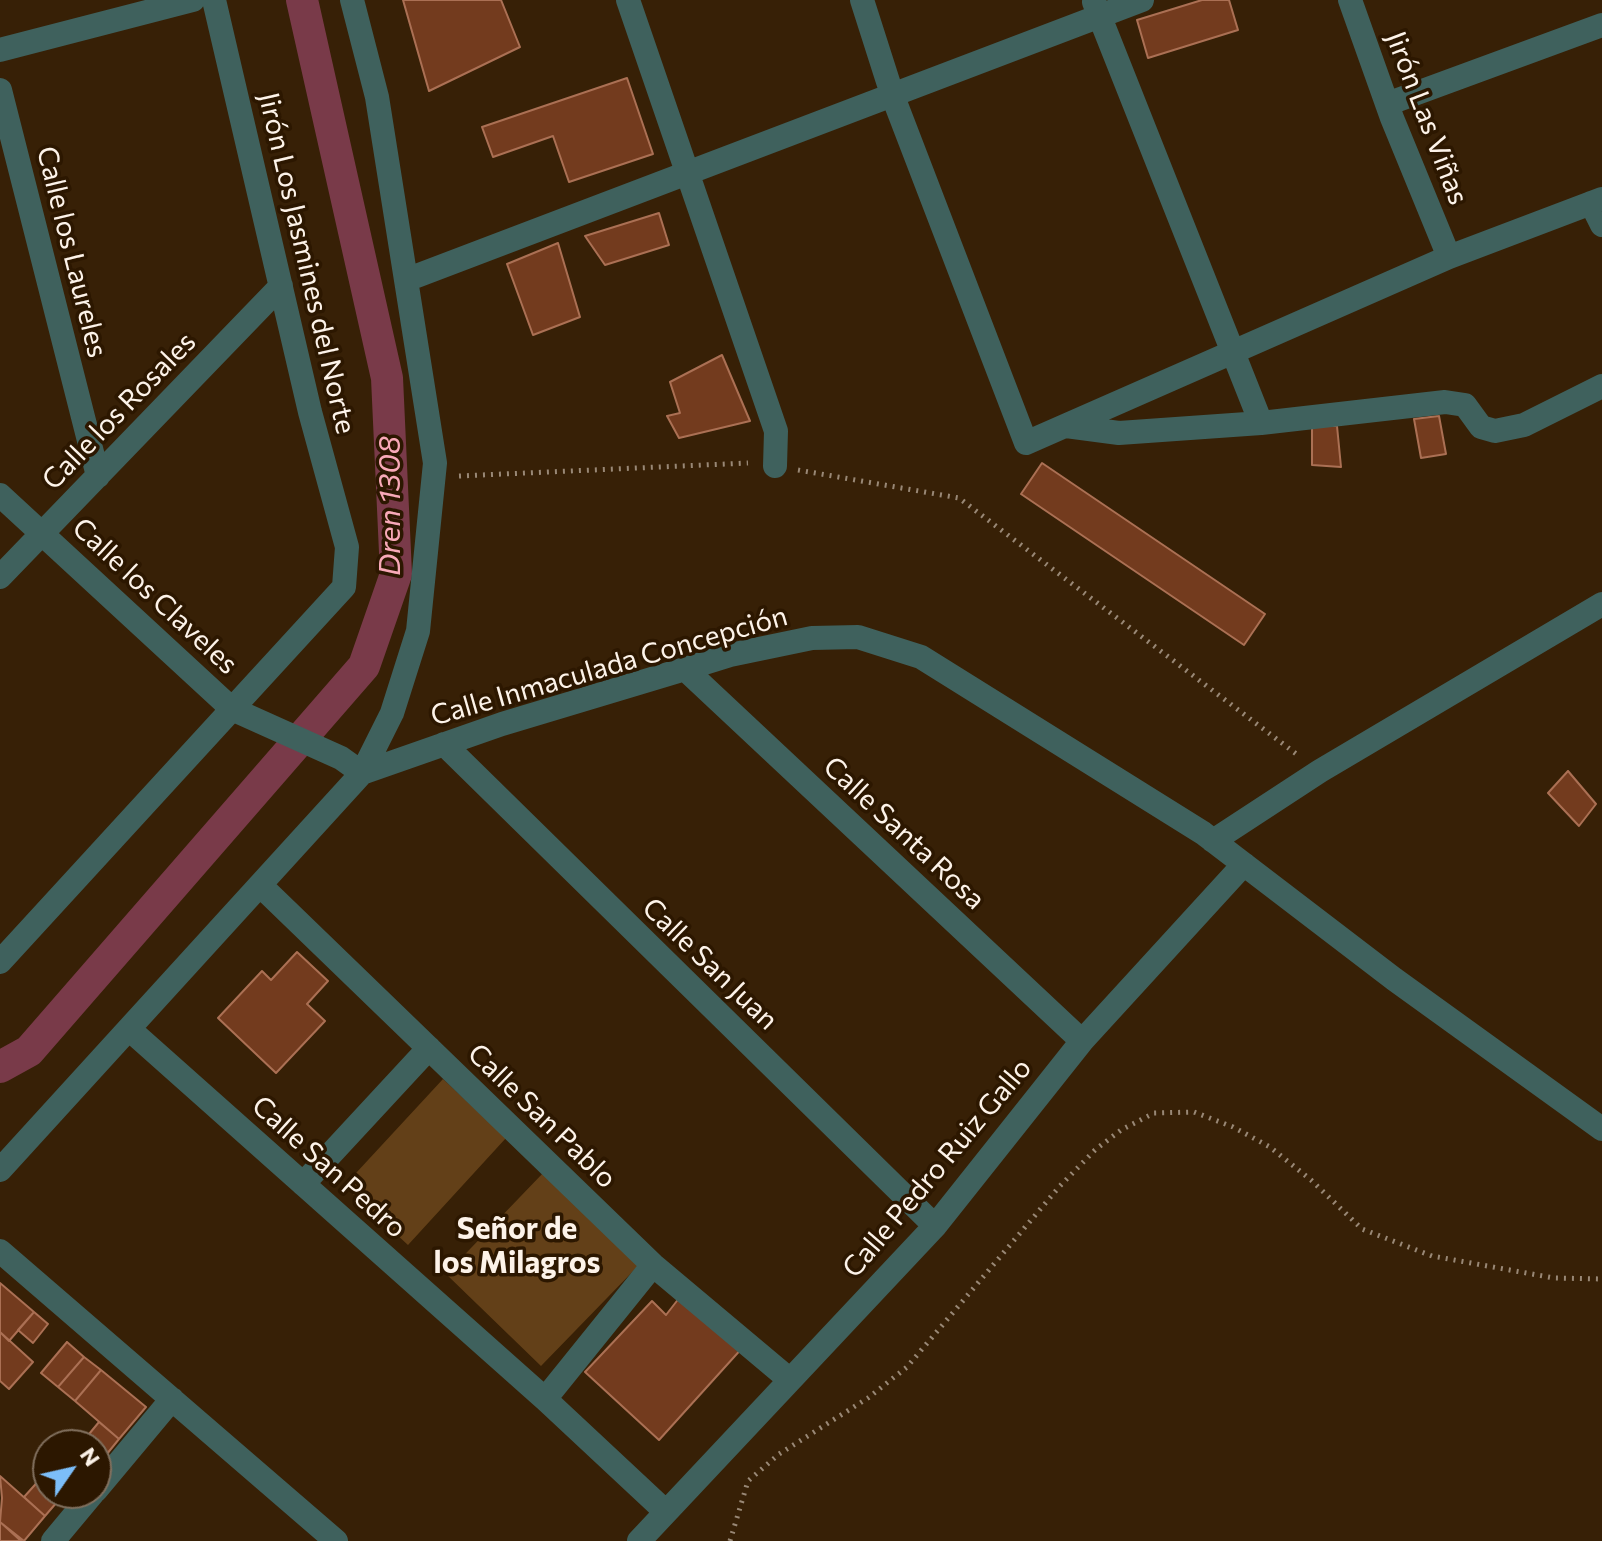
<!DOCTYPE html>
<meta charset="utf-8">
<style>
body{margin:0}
#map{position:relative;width:1602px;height:1541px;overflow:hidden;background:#372006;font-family:Commissioner,sans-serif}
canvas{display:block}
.north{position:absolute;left:32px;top:1429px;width:80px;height:80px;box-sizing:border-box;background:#2c1700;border:2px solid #806f5d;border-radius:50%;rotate:56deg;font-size:22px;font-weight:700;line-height:32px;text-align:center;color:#fdf3e9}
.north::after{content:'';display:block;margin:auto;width:28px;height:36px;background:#7cbef9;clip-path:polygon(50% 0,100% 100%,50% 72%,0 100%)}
</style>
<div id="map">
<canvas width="1602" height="1541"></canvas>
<div class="north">N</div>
</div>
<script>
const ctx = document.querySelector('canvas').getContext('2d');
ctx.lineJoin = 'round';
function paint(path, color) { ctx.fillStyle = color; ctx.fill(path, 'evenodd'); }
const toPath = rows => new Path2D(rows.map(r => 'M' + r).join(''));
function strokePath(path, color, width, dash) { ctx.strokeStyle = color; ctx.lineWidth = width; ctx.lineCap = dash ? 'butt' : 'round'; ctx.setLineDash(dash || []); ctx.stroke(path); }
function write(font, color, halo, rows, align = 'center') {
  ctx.font = font + ' Commissioner,sans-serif'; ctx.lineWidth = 7; ctx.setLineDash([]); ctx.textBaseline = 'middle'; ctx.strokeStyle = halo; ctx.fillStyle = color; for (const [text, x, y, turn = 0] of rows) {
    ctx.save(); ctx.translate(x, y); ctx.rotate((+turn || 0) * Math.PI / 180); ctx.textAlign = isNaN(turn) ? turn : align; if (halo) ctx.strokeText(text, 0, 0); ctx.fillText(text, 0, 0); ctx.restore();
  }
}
paint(toPath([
 [443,1079,506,1138,408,1245,344,1186],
 [544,1172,640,1264,541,1366,446,1274]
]), '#634018');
strokePath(toPath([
 [0,1067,29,1051,364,666,396,574,387,378,302,0]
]), '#793a49', 32);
const building = toPath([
 [403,0,501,0,520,47,429,91,403,0],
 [1202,0,1229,0,1238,30,1148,58,1137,20,1202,0],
 [627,78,653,154,569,182,553,136,493,157,482,127,627,78],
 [659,213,669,245,605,265,585,236,659,213],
 [558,243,580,317,533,335,507,264,558,243],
 [722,355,750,421,679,438,667,416,680,413,670,382,722,355],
 [1439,416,1446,454,1421,458,1414,419,1439,416],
 [1312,426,1337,426,1341,467,1312,465,1312,426],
 [1042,463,1265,614,1244,645,1021,494,1042,463],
 [1568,771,1596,804,1579,826,1548,793,1568,771],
 [297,952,328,981,307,1004,325,1021,276,1073,218,1018,262,971,271,980,297,952],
 [0,1283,34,1312,9,1341,0,1332,0,1283],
 [683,1293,744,1346,659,1440,585,1372,652,1301,666,1315,683,1293],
 [34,1312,48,1324,33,1343,18,1330,34,1312],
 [0,1332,33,1362,9,1389,0,1381,0,1332],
 [67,1342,84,1357,58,1387,41,1373,67,1342],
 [84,1357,101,1370,75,1401,58,1387,84,1357],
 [101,1370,146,1407,119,1439,75,1401,101,1370],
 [99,1422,119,1439,98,1465,96,1445,80,1445,99,1422],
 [0,1476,45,1516,24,1541,0,1522,2,1498,0,1476],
 [42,1477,48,1482,48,1493,63,1495,45,1516,24,1497,42,1477],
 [0,1522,21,1541,0,1541,0,1522]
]);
paint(building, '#733b1e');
strokePath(building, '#ab7054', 2);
strokePath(toPath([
 [798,470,959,498,1299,756],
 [459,476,748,463],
 [730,1541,748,1481,779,1454,868,1398,907,1367,1059,1187,1095,1150,1121,1130,1154,1113,1194,1112,1233,1127,1270,1147,1311,1180,1362,1229,1432,1256,1554,1278,1602,1279]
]), '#998876', 5, [2, 6]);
strokePath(toPath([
 [628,0,776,431,775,466],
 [862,0,892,94,1026,443,1449,257,1602,199],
 [1350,0,1392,118,1449,257],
 [1094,2,1261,423],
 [0,50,193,0],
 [0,90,98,476],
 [1387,104,1602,25],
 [1591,203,1602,225],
 [406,280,1142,0],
 [1066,426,1119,433,1261,423,1445,402,1465,405,1481,427,1495,431,1524,425,1602,386],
 [0,495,232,709,341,758,362,773,502,724,685,669,730,655,812,638,858,637,921,657,1203,833,1394,979,1602,1129],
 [0,577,281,286],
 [685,669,1082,1041],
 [444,744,935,1226],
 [1213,841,1320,771,1602,604],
 [260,885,653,1265,790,1380],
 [0,962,344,587,347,547,310,412,214,0],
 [129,1029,545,1399,666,1512],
 [0,1170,362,773,392,713,418,631,435,463,377,97,352,0],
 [303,1184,429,1048],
 [0,1251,336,1541],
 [545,1399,653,1265],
 [96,1490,172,1399],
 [53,1541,93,1493],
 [639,1541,935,1226,1082,1041,1244,864]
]), '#3f615d', 24);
write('28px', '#fdf3e9', '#2c1700', [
 ["Jirón Las Viñas",1427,118,69],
 ["Calle los Laureles",72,252,76],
 ["Jirón Los Jasmines del Norte",307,263,77],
 ["Calle los Rosales",119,411,-46],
 ["Calle los Claveles",155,596,43],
 ["Calle Inmaculada Concepción",609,666,-16],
 ["Calle Santa Rosa",904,833,43],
 ["Calle San Juan",710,964,44],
 ["Calle San Pablo",542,1116,44],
 ["Calle San Pedro",329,1167,42],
 ["Calle Pedro Ruiz Gallo",937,1168,-50]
]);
write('italic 30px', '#f8a9b8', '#2c1700', [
 ["Dren 1308",390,506,-90]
]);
write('bold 30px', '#fdf3e9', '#2c1700', [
 ["Señor de",517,1229],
 ["los Milagros",517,1263]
]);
</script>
